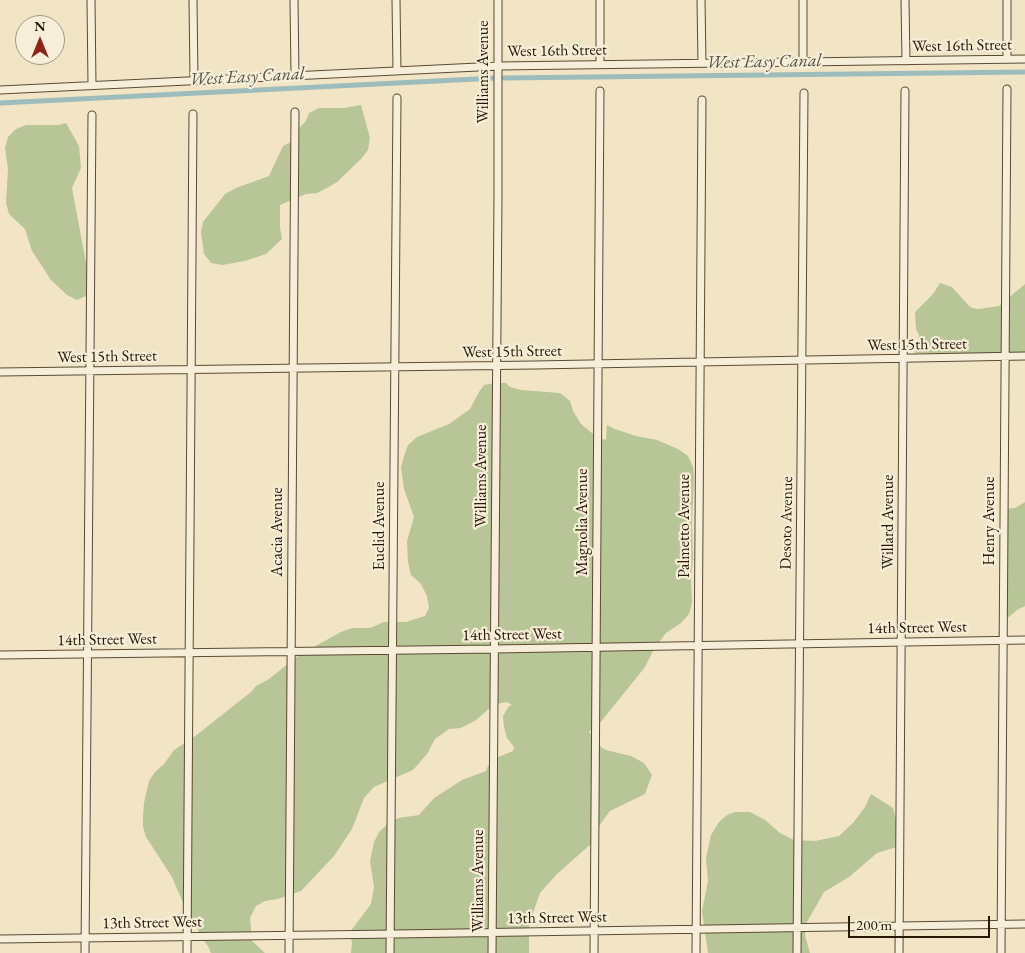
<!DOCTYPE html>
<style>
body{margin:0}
#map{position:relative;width:1025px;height:953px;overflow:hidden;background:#f2e5c5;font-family:"EB Garamond",serif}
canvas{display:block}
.north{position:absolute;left:15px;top:15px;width:50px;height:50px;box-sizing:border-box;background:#f7eed9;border:1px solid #a49883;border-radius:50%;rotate:0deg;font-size:14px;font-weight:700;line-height:20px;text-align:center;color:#281702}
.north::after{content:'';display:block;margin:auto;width:18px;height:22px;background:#8f2418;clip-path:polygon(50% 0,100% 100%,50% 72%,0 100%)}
.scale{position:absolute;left:848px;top:916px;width:142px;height:22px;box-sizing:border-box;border:2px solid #281702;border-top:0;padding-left:6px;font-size:15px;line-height:18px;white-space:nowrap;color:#281702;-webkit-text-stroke:4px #f7eed9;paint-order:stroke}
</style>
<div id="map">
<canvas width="1025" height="953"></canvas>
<div class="north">N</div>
<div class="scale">200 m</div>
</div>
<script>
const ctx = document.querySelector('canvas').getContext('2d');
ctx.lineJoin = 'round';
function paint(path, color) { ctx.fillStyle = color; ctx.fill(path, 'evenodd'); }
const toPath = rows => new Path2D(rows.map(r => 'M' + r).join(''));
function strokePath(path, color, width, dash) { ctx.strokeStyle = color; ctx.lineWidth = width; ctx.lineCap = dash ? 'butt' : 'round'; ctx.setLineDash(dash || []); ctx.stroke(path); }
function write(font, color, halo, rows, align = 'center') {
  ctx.font = font + ' "EB Garamond",serif'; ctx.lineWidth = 4.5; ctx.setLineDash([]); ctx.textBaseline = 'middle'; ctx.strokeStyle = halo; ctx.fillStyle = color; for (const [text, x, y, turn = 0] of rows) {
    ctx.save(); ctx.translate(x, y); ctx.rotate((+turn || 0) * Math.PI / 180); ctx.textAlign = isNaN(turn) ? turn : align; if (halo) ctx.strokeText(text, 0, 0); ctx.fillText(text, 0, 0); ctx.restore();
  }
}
paint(toPath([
 [361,105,370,138,368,150,361,159,337,182,327,188,317,193,306,194,280,205,280,228,282,239,266,254,245,261,222,265,211,263,204,254,201,232,203,222,225,194,236,188,269,176,283,146,291,142,294,133,306,121,309,113,319,108,344,108],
 [66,123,79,146,81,168,72,188,86,263,88,285,88,295,77,300,67,295,51,280,32,251,25,229,9,214,6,203,8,169,5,148,8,137,16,129,26,125,59,125],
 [940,283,952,287,969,306,972,308,978,309,999,306,1025,284,1025,355,915,353,919,335,916,329,915,312,933,294],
 [494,383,491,707,476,720,461,728,449,729,435,739,427,754,413,770,374,787,364,798,352,829,334,856,301,891,278,899,265,901,256,906,250,918,252,941,265,953,211,953,208,946,200,936,196,923,190,919,172,877,146,837,143,827,143,815,144,803,149,781,155,772,164,764,174,750,194,737,251,692,256,686,269,679,299,655,341,632,352,628,370,628,384,622,406,622,425,616,429,608,427,596,421,584,411,575,408,562,407,541,414,517,404,489,401,467,404,456,408,445,417,437,449,424,470,409,479,392,484,385],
 [499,383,506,383,510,387,521,390,560,393,570,401,573,411,581,424,598,438,606,440,607,425,615,429,636,436,657,440,678,449,688,456,693,467,694,477,692,523,693,558,691,580,692,603,689,614,681,623,666,633,654,649,645,667,600,723,589,732,602,748,606,750,631,756,644,763,652,775,645,794,610,811,599,826,592,843,557,874,540,893,529,924,529,953,494,953,496,758,513,751,514,747,507,738,504,727,503,716,509,706,512,705,507,702,496,704],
 [1025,502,1025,606,1017,610,1003,622,1004,509,1015,508],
 [491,763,489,953,351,953,352,943,350,932,371,904,374,887,370,861,374,842,379,832,391,821,399,818,419,815,434,798,462,780,486,771,488,766],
 [871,794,893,808,903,845,877,853,849,877,824,892,807,922,805,936,810,953,708,953,702,911,708,881,706,858,711,835,719,822,727,815,735,812,750,812,765,820,780,833,794,840,815,841,839,836,853,823,865,807]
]), '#b7c597');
strokePath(toPath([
 [503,78,1025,72],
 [0,103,496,78]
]), '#9dbdbc', 5);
const minor = toPath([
 [91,0,92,85],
 [193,0,194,80],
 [294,0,295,75],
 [396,0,397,71],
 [600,0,600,64],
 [701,0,702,63],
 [803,0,803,62],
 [905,0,906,61],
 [1007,0,1007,59],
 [0,90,499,66,1025,59],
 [0,372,535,365,1025,356],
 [0,655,494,649,1025,640],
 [0,939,396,934,1025,924],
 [85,953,92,115],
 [187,953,193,114],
 [289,953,295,112],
 [390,953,397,98],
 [492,953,498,196,498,0],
 [594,953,600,91],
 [696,953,702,100],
 [797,953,804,93],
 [899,953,905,91],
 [1001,953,1007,89]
]);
strokePath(minor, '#5a4a33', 9);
strokePath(minor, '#f7eed9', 7);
write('16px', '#281702', '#f7eed9', [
 ["West 16th Street",962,46,-1],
 ["West 16th Street",557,51,-1],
 ["Williams Avenue",484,72,-90],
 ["West 15th Street",917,345,-1],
 ["West 15th Street",512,352,-1],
 ["West 15th Street",107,357,-1],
 ["Williams Avenue",482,476,-90],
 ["Henry Avenue",990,521,-90],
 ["Magnolia Avenue",583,522,-90],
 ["Willard Avenue",889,522,-90],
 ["Desoto Avenue",787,523,-89],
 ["Euclid Avenue",380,526,-90],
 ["Palmetto Avenue",685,526,-90],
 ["Acacia Avenue",278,532,-90],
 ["14th Street West",917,628,-1],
 ["14th Street West",512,635,-1],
 ["14th Street West",107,640,-1],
 ["Williams Avenue",479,881,-90],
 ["13th Street West",557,918,-1],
 ["13th Street West",152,923,-1]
]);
write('italic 18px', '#515143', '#f7eed9', [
 ["West Easy Canal",764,62,-1],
 ["West Easy Canal",247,77,-3]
]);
</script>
